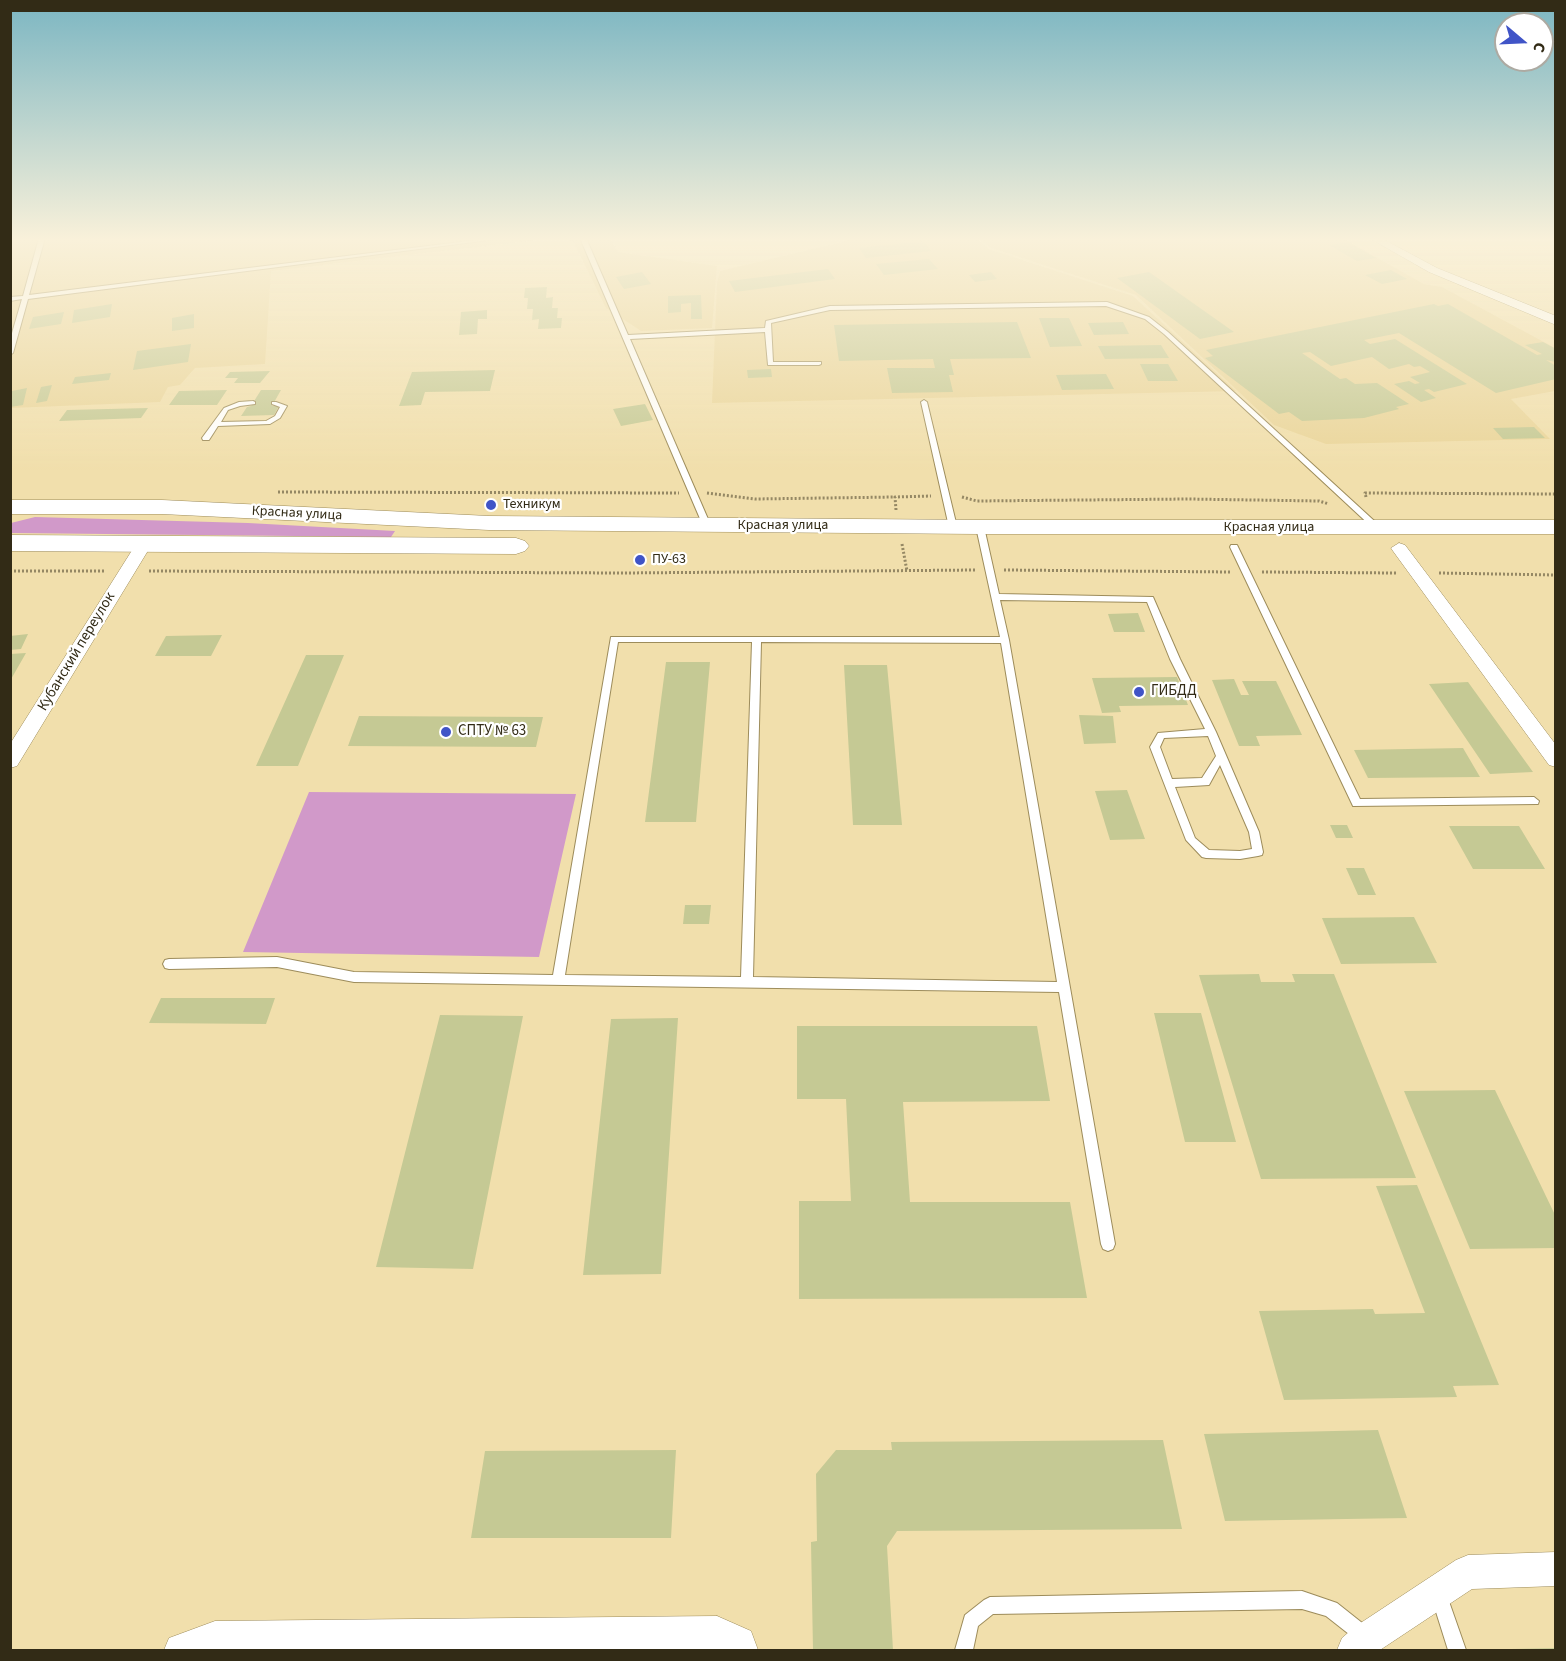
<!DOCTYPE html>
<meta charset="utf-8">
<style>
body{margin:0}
#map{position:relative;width:1566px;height:1661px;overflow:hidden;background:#f1dfac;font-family:"Source Sans 3",sans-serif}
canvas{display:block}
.frame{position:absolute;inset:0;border:12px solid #322b16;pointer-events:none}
.north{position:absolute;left:1494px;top:12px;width:60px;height:60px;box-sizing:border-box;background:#fff;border:2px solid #adaaa2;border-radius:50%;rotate:109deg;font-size:16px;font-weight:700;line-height:24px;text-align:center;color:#322b16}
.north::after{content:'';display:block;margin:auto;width:21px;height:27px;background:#4054c7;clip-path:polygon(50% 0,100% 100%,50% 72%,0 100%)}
</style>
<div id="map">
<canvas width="1566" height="1661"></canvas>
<div class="frame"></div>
<div class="north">С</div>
</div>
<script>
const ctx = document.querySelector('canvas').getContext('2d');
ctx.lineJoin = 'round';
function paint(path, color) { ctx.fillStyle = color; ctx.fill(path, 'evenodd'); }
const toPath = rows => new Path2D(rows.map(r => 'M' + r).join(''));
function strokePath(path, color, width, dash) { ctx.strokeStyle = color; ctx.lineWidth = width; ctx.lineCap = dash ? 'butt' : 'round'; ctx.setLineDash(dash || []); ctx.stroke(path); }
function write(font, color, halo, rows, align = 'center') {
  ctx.font = font + ' "Source Sans 3",sans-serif'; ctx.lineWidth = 4.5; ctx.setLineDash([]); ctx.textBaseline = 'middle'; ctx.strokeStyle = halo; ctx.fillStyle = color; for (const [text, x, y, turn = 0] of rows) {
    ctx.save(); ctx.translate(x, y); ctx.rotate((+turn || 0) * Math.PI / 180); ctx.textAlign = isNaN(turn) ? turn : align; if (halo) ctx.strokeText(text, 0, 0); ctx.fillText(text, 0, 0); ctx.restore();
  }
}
paint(toPath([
 [10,238,554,238,271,271,265,364,195,368,180,385,168,387,160,402,11,408],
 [554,238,610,238,618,252,717,266,712,328,641,331,606,308,573,241],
 [858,238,976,238,989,249,1133,296,1236,391,712,403,717,282,720,271],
 [978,238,1342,238,1424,284,1442,287,1555,348,1555,391,1511,399,1550,439,1326,444,1274,425,1136,295,991,248]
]), '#ead59a');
paint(toPath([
 [35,517,248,523,395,531,391,537,11,533,11,523],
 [309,792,576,794,539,957,243,952]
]), '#d199c9');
paint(toPath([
 [923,241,931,251,866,258,859,248],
 [1348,242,1376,258,1357,261,1329,245],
 [929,259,938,269,884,275,876,264],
 [828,269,835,279,735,292,729,281],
 [1391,270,1407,279,1382,284,1365,275],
 [642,272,651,284,624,289,616,277],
 [991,272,997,279,975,282,969,275],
 [1149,272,1234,332,1200,339,1117,278],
 [547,287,546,298,553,297,552,308,558,308,557,318,562,318,561,328,538,329,539,319,532,320,533,309,527,309,528,298,524,298,525,288],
 [701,295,702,319,691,319,691,303,681,304,681,312,668,313,668,296],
 [112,304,110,317,72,323,74,310],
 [1434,304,1438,306,1448,304,1537,355,1542,354,1525,345,1543,342,1556,349,1556,362,1546,360,1556,366,1556,379,1496,393,1399,333,1364,340,1370,344,1395,339,1467,384,1434,392,1429,389,1424,390,1436,398,1421,402,1394,384,1409,381,1415,384,1420,383,1410,377,1430,372,1420,366,1414,367,1409,364,1389,369,1372,357,1331,366,1310,352,1302,353,1340,379,1346,378,1355,384,1377,383,1409,404,1396,407,1399,409,1364,418,1302,421,1289,412,1279,414,1205,358,1213,356,1206,350],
 [487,310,487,319,478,319,477,334,459,335,461,312],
 [64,312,61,324,29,329,33,317],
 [194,314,194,328,172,331,172,318],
 [1039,318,1069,318,1082,346,1050,347],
 [1017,322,1031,358,950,359,954,375,949,375,953,392,892,393,887,368,935,368,933,359,839,361,834,325],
 [1123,322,1129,334,1094,335,1088,323],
 [191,344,188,362,133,370,137,351],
 [1161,345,1169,358,1105,359,1098,346],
 [1140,364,1168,364,1178,381,1148,381],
 [771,369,772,377,748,378,747,370],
 [495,370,490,391,425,392,421,405,399,406,412,372],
 [270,371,260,383,234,383,238,378,225,378,230,372],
 [111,373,109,380,72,384,75,377],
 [1106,374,1114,389,1062,390,1056,375],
 [52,385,47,401,36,403,41,387],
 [27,388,23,405,10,407,12,391],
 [227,390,217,405,169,405,179,391],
 [261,390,281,390,272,406,279,406,274,415,241,416,247,407,251,406],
 [645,404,653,420,621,426,613,409],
 [148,408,141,418,59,421,67,410],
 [1534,427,1545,438,1503,439,1493,428],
 [1138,613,1145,632,1114,632,1108,614],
 [28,634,21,649,10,650,10,636],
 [222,635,211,656,155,656,166,636],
 [26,653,10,681,10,654],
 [306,655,344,655,298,766,256,766],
 [666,662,710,662,696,822,645,822],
 [844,665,887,665,902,825,853,825],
 [1177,677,1188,705,1119,706,1121,712,1102,713,1092,678],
 [1234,679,1241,695,1249,695,1242,681,1276,681,1302,735,1256,736,1260,746,1239,746,1212,680],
 [1468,682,1533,772,1490,774,1429,684],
 [1079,715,1113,716,1116,743,1084,744],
 [359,716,543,717,536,747,348,746],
 [1463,748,1480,777,1368,778,1354,750],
 [1127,790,1145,839,1110,840,1095,791],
 [1330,825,1347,825,1353,838,1336,838],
 [1449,826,1519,826,1545,869,1473,869],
 [1346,868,1364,868,1376,895,1358,895],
 [685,905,711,905,709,924,683,924],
 [1414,917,1437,963,1341,964,1322,918],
 [1259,974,1261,982,1295,982,1292,974,1334,974,1416,1178,1261,1179,1199,975],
 [161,998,275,998,266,1024,149,1023],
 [1154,1013,1201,1013,1236,1142,1185,1142],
 [440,1015,523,1016,473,1269,376,1267],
 [678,1018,661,1274,583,1275,611,1019],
 [797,1026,1037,1026,1050,1101,903,1102,910,1202,1070,1202,1087,1298,799,1299,799,1201,851,1201,846,1099,797,1099],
 [1495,1090,1556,1217,1556,1248,1470,1249,1404,1091],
 [1417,1185,1499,1385,1453,1386,1457,1397,1284,1400,1259,1311,1373,1309,1375,1314,1425,1313,1376,1186],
 [1378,1430,1407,1518,1225,1521,1204,1434],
 [1163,1440,1182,1529,897,1531,887,1546,893,1650,813,1650,811,1542,817,1541,816,1474,836,1450,892,1450,891,1442],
 [676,1450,671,1538,471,1538,485,1451],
 [1556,1648,1556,1650,1511,1650,1511,1649]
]), '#c5c994');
const lane = toPath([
 [39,238,45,238,29,295,493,238,505,238,28,299,13,353,10,355,10,340,22,299,10,301,10,297,23,296,39,238],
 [580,238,586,238,628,335,765,328,766,321,830,306,1107,302,1149,317,1168,332,1382,528,1381,530,1375,530,1164,334,1145,319,1106,306,830,310,771,323,773,362,821,362,821,364,819,365,768,365,765,332,630,339,711,526,710,528,704,528,580,238],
 [924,400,927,402,957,527,953,529,949,527,921,402,924,400],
 [253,401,255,402,255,404,240,406,228,410,221,422,266,421,275,416,280,407,272,404,272,402,276,402,287,406,280,418,270,424,218,426,209,440,203,440,202,438,224,408,239,402,253,401],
 [977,525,980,525,984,527,999,594,1153,597,1180,659,1216,732,1259,832,1263,852,1262,855,1258,856,1240,859,1206,858,1202,857,1186,840,1150,747,1158,733,1205,729,1170,659,1147,602,1000,600,1009,640,1115,1244,1113,1249,1108,1251,1103,1249,1101,1244,1059,992,354,982,277,967,169,969,165,968,163,964,165,960,169,959,277,957,354,972,553,975,611,637,1000,637,976,527,977,525],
 [618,642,752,642,741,977,565,975,618,642],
 [761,642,1001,643,1057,982,753,977,761,642],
 [1208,736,1216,756,1202,778,1172,779,1160,747,1164,738,1208,736],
 [1220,765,1249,832,1252,849,1240,851,1209,850,1195,838,1175,787,1209,785,1220,765],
 [1231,545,1237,545,1238,547,1360,799,1534,797,1539,801,1538,804,1353,806,1230,547,1231,545],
 [1439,1588,1445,1590,1466,1650,1448,1650,1431,1596,1433,1590,1439,1588],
 [1302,1591,1337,1603,1371,1630,1374,1636,1371,1642,1365,1645,1359,1642,1326,1616,1302,1609,993,1614,978,1626,973,1650,955,1650,965,1615,984,1600,990,1597,1302,1591]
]);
const street = toPath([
 [1369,238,1381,238,1437,268,1556,316,1556,325,1429,272,1369,238],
 [144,539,152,544,17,766,10,768,10,744,136,544,144,539],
 [1399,543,1405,545,1556,745,1556,767,1549,765,1393,551,1391,548,1399,543],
 [1556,1552,1556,1586,1472,1589,1380,1650,1337,1650,1342,1638,1356,1626,1456,1560,1468,1555,1556,1552],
 [717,1616,751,1631,758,1650,164,1650,169,1638,215,1621,717,1616]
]);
const primary = toPath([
 [10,500,162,500,489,516,980,520,1556,520,1556,534,980,534,489,530,162,514,10,514,10,500],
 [10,535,516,538,525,541,529,546,525,551,516,554,10,551,10,535]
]);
strokePath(lane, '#9d8c5b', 2);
strokePath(street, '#9d8c5b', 1);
strokePath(primary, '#9d8c5b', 1);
strokePath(toPath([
 [278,492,679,493],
 [707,493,755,499,895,497],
 [962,497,977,501,1188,499,1319,501,1329,504],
 [1366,497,1365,493,1556,494],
 [896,510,895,497,931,496],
 [902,544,907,571],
 [1004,570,1231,572],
 [10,571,106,571],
 [149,571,624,573,976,570],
 [1262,572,1396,573],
 [1439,573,1556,575]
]), '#958864', 3, [2, 2]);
paint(lane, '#fff');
paint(street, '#fff');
paint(primary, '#fff');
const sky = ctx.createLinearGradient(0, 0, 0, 470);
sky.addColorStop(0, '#7cb6c2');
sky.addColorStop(0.51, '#f9f1da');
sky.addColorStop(1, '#f9f1da00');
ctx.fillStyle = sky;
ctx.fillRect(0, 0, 1566, 470);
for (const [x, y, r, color] of [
 [491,505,6,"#4054c7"],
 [640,560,6,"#4054c7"],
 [1139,692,6,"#4054c7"],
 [446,732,6,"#4054c7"]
]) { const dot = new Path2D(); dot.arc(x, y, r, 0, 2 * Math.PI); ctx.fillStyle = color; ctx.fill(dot); strokePath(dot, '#fff', 2); }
write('14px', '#322b16', '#fff', [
 ["Техникум",503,505],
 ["ПУ-63",652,560]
], 'left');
write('14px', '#322b16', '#fff', [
 ["Красная улица",297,514,3],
 ["Красная улица",783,526],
 ["Красная улица",1269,528]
]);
write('15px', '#322b16', '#fff', [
 ["Кубанский переулок",77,652,-59]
]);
write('15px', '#322b16', '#fff', [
 ["ГИБДД",1151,692],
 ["СПТУ № 63",458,732]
], 'left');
</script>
